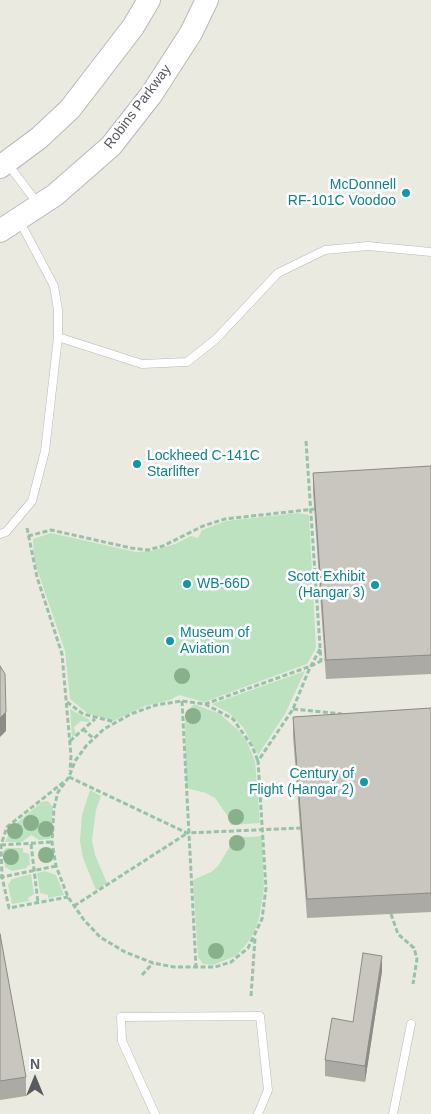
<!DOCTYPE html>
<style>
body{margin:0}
#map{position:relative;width:431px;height:1114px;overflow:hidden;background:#ebeae0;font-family:Arial,sans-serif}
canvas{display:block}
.north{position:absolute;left:10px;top:1054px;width:50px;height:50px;-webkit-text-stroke:4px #fff;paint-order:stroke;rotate:0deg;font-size:14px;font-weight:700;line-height:20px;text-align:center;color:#585b60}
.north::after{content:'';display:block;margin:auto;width:18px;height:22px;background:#585b60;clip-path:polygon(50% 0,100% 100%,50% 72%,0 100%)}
</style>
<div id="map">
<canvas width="431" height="1114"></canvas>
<div class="north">N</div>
</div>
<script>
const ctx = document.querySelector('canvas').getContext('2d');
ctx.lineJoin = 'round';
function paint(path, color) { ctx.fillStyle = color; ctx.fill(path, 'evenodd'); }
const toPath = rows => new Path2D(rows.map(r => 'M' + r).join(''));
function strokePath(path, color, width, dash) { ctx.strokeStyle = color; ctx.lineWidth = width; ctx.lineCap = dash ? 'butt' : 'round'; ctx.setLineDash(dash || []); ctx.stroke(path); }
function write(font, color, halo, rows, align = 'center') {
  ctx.font = font + ' Arial,sans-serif'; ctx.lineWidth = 5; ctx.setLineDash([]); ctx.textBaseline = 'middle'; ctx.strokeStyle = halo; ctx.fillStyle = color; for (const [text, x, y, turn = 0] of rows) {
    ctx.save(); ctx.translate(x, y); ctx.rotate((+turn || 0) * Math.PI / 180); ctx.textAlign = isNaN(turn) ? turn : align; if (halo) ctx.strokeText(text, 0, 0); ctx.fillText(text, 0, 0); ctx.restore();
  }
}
paint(toPath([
 [298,513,309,515,316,648,307,664,204,702,179,695,170,700,145,706,113,721,87,713,70,699,65,651,34,560,33,539,51,533,136,552,152,551,175,544,191,536,198,538,202,530,226,521],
 [305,671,285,714,258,755,243,727,229,713,212,704],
 [194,704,220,714,239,731,247,742,255,761,260,823,231,825,227,815,215,798,206,793,186,788,185,714],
 [70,709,90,720,88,722,81,721,74,727,76,734,72,737],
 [90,790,101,796,96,810,92,840,95,855,107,883,96,890,83,858,80,841,82,815],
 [48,801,53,807,50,839,39,840,31,835,22,842,5,842,13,826,42,802],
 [262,836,264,888,259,919,254,932,248,942,236,956,213,965,203,964,198,957,193,880,211,872,218,866,229,848,231,838],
 [6,848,23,848,23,852,29,854,30,865,27,866,27,868,12,871,5,867,3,851],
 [45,871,56,875,64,895,48,898,48,895,40,893,37,873],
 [31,874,34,894,28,898,29,901,12,904,8,885,12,879]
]), '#bce2c0');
const lane = toPath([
 [7,163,38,204],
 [19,220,54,286,58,310,58,337],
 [0,534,6,532,32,501,45,451,58,337,142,364,187,362,216,339,278,273,325,250,368,246,431,252],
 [155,1114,122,1041,121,1017,260,1016,268,1090,258,1114],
 [393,1114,411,1024]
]);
const secondary = toPath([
 [0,167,39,138,70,109,133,27,149,0],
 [0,231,55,195,111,146,151,95,191,33,207,0]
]);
strokePath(lane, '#b5b7bc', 9);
strokePath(secondary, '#b6b8be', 24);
strokePath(toPath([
 [306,441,321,661],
 [27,528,37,577,62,654,71,756,70,771],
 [28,536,51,530,131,548,148,550,163,546,203,526,225,519,315,509],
 [320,649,311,666,308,672,293,709,258,761,266,888,262,919,248,948,231,962,215,967,174,967,153,963,125,952,100,937,84,920,68,897,56,866,52,842,54,808,58,792,69,777,75,761,86,746,104,729,131,714,156,705,182,701,205,704,311,666,321,661,325,660],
 [182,701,196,967],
 [67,702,83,714,115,722],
 [205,704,233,719,252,746,258,761],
 [293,709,342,714],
 [83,729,94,739],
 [70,741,95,719],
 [69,777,187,833,301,828],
 [31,844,38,903],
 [1,845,52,842],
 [56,866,2,877,9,908,68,897],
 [0,877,2,877,1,845,7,827,65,781],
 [74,906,186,834],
 [391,914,398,934,414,948,417,959,413,984],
 [142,975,153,963],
 [251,996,255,938]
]), '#96c2a7', 3, [5, 2.5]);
strokePath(lane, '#fff', 8);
strokePath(secondary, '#fff', 22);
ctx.fillStyle = '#88b08a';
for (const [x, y] of [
 [182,676],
 [193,716],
 [236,817],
 [31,823],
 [46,829],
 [15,831],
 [237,843],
 [46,855],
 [11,857],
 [216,951]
]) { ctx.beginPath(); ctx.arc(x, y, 8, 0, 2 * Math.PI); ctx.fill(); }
paint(toPath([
 [431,466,431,674,326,679,313,492,313,473],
 [431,708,431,912,307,918,293,736,293,717],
 [0,934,26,1077,26,1096,0,1100],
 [382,971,365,1082,325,1076,325,1060,353,1022]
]), '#acaaa4');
paint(toPath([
 [6,712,6,731,0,737,0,718],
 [382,956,382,971,365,1082,365,1066]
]), '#8c8b86');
const building = toPath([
 [431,466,431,655,326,660,313,473,431,466],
 [0,666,5,674,6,712,0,718,0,666],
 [431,708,431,893,307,899,293,717,431,708],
 [0,934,26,1077,0,1081,0,934],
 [363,953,382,956,365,1066,325,1060,332,1018,353,1022,363,953]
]);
paint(building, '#c8c6bf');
strokePath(building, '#8c8b86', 1);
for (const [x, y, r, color] of [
 [406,193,5,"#0f9aa8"],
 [137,464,5,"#0f9aa8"],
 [187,584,5,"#0f9aa8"],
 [375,585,5,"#0f9aa8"],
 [170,641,5,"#0f9aa8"],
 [364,782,5,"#0f9aa8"]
]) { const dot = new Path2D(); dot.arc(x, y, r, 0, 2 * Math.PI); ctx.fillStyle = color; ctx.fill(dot); strokePath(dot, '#fff', 2); }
write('14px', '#585b60', '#fff', [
 ["Robins Parkway",138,107,-53]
]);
write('14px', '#0d838f', '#fff', [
 ["McDonnell",396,185],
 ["RF-101C Voodoo",396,201],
 ["Lockheed C-141C",147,456,"left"],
 ["Starlifter",147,472,"left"],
 ["Scott Exhibit",365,577],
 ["(Hangar 3)",365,593],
 ["WB-66D",197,584,"left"],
 ["Museum of",180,633,"left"],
 ["Aviation",180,649,"left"],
 ["Century of",354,774],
 ["Flight (Hangar 2)",354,790]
], 'right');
</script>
